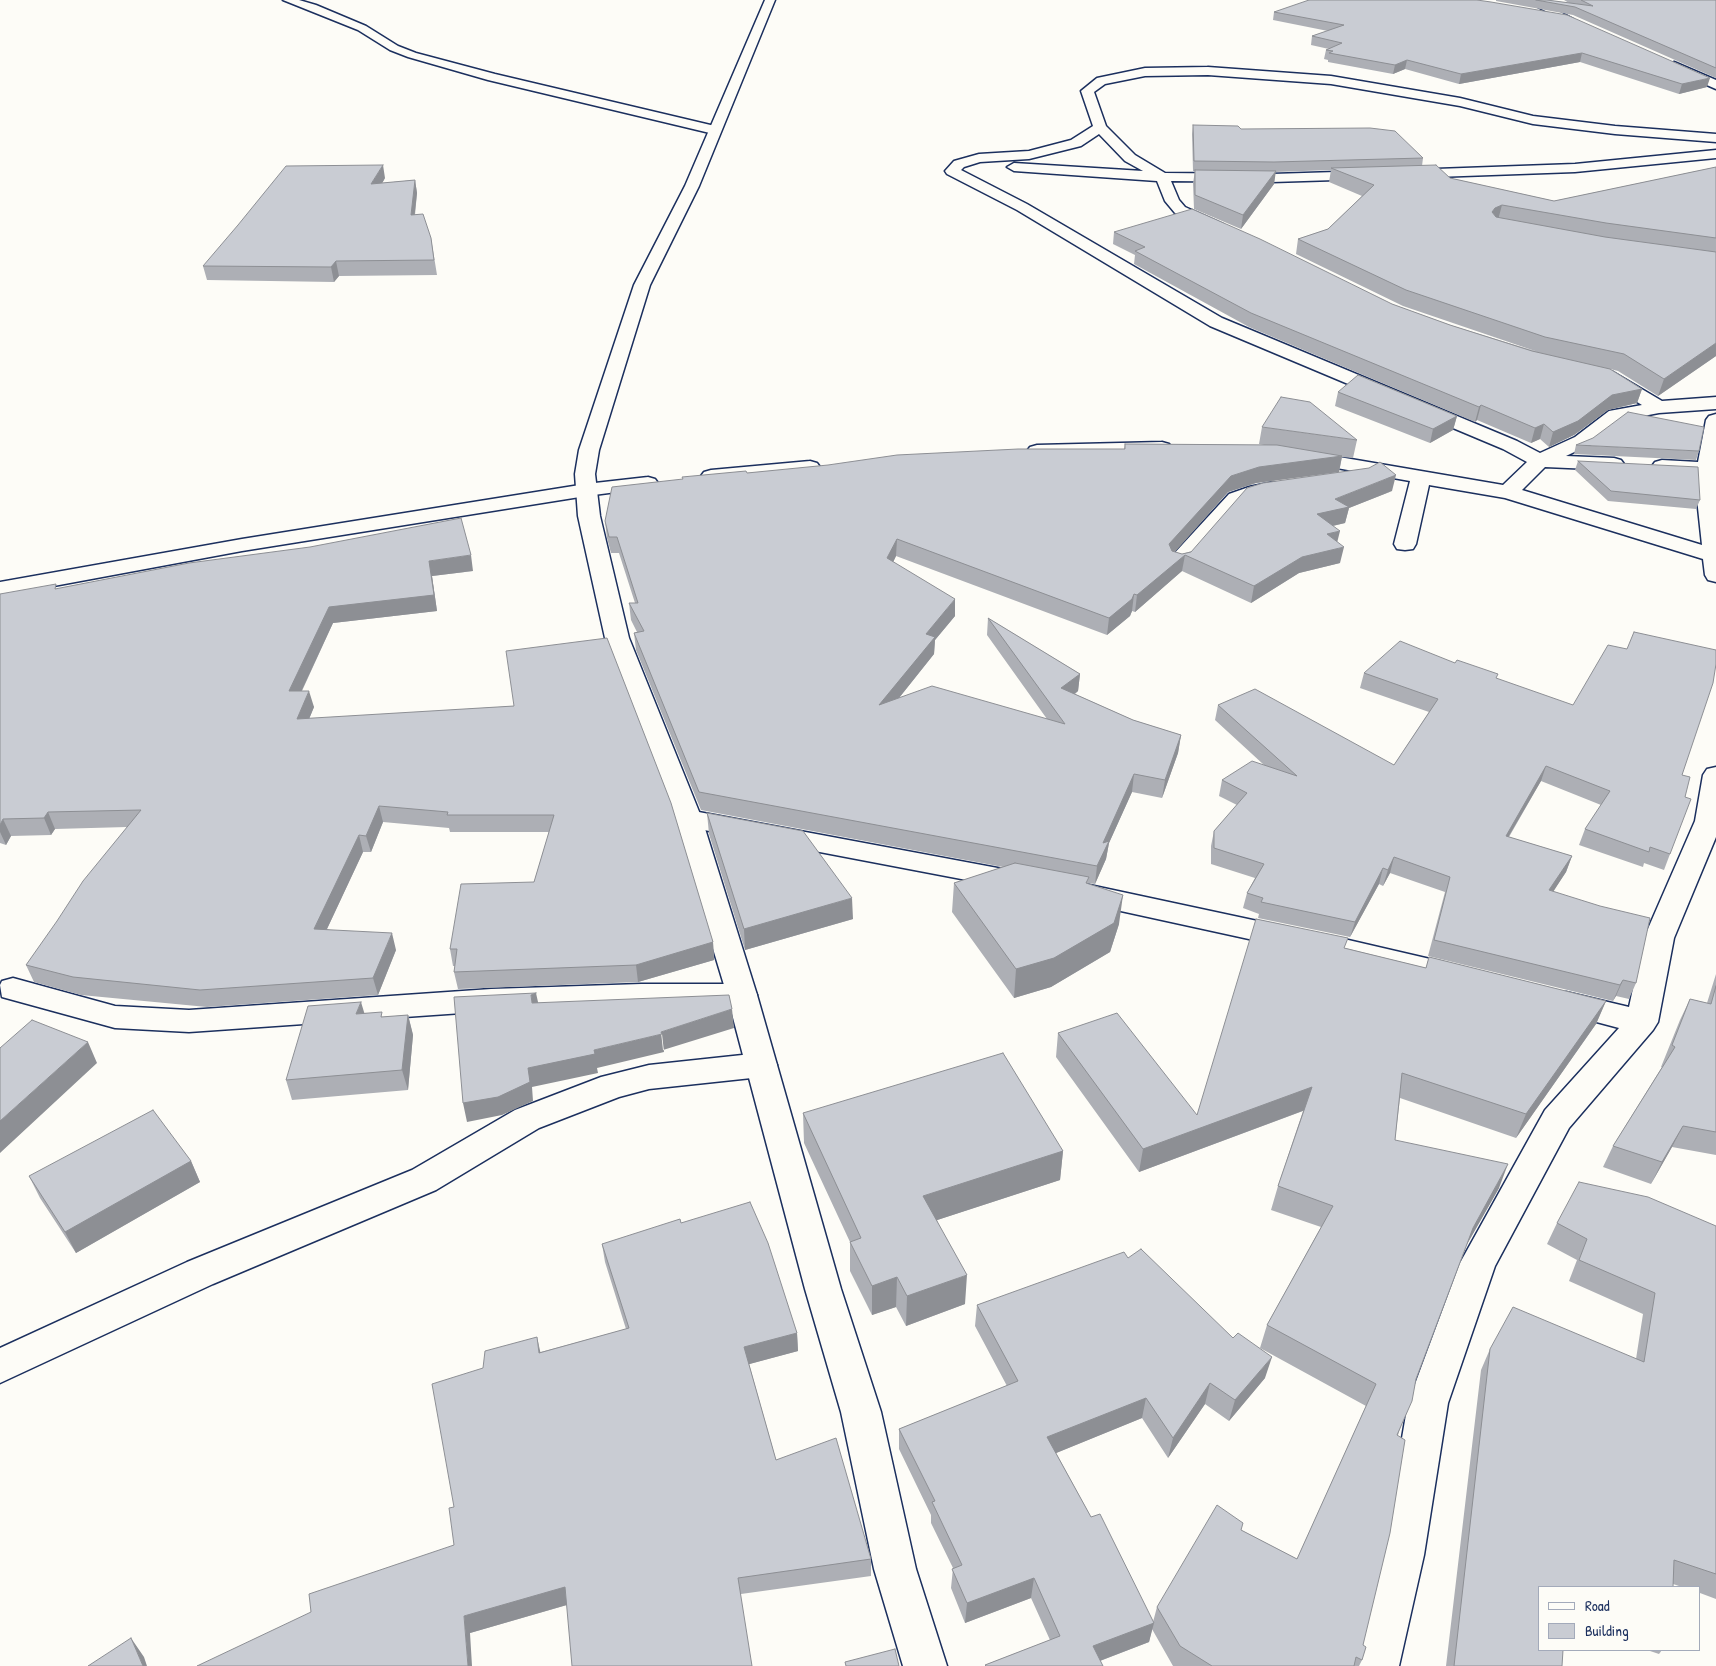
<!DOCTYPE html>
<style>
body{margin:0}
#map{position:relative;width:1716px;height:1666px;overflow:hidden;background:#fdfcf7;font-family:"Patrick Hand",sans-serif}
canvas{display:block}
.legend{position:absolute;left:1538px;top:1586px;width:162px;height:65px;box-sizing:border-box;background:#fdfcf7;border:1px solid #a3aaba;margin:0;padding:6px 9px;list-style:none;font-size:15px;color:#1b2f5e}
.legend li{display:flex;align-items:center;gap:10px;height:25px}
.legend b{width:25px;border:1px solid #a3aaba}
</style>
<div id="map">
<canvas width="1716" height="1666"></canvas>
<ul class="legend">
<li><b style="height:6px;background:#fdfcf7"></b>Road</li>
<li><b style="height:14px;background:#c9ccd3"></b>Building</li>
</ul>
</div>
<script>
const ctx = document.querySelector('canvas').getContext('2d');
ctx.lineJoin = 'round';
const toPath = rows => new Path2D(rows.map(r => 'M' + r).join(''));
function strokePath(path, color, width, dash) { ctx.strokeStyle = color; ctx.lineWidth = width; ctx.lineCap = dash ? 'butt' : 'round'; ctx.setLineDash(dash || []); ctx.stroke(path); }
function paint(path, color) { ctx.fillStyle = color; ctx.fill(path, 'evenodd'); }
const street = toPath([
 [283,0,299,0,316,5,366,26,398,46,416,53,495,74,719,127,721,130,714,134,488,80,408,57,390,50,358,30,283,0],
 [1525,0,1538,0,1573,19,1568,22,1564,21,1525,0],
 [1674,62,1716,80,1716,89,1670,69,1668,66,1674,62],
 [1208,67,1331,76,1460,98,1533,116,1615,126,1716,134,1716,142,1615,134,1533,124,1460,106,1331,84,1208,75,1145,76,1105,84,1094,92,1106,126,1135,155,1165,173,1272,174,1368,171,1373,172,1375,175,1373,178,1368,179,1272,182,1171,181,1179,200,1185,207,1223,224,1226,227,1223,230,1218,232,1175,213,1165,201,1157,181,1014,171,1007,167,1014,163,1143,171,1125,161,1099,134,1081,146,1029,159,980,162,964,167,961,170,1027,204,1222,318,1517,441,1540,453,1575,437,1609,411,1642,405,1601,380,1598,376,1601,372,1607,371,1613,372,1662,401,1716,397,1716,409,1659,413,1622,420,1589,445,1566,456,1614,458,1621,460,1624,464,1621,468,1614,470,1545,467,1522,490,1702,545,1696,489,1697,474,1662,472,1655,470,1652,466,1655,462,1662,460,1698,462,1706,420,1709,416,1716,414,1716,582,1708,580,1705,575,1703,559,1505,498,1429,485,1416,544,1413,549,1405,550,1397,549,1394,544,1410,481,1297,461,1294,457,1297,453,1304,451,1503,485,1527,462,1503,449,1210,326,1017,210,947,174,945,171,954,161,979,154,1029,151,1071,140,1093,126,1081,91,1097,78,1145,68,1208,67],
 [1716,150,1716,158,1575,172,1408,178,1401,174,1408,170,1575,164,1716,150],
 [1162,442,1169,444,1172,448,1169,452,1037,457,1030,455,1027,451,1030,447,1037,445,1162,442],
 [810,461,817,463,820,467,817,471,711,482,704,480,701,476,704,472,711,470,810,461],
 [648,477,655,479,658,483,655,487,586,496,242,551,0,596,0,582,242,539,586,484,648,477],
 [1273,482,1280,484,1283,488,1280,492,1243,502,1187,567,1179,569,1171,567,1168,562,1171,557,1229,494,1249,487,1273,482],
 [1716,767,1716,837,1674,938,1658,1022,1653,1030,1569,1128,1495,1266,1448,1403,1424,1555,1399,1666,1355,1666,1382,1555,1408,1403,1460,1263,1545,1110,1619,1028,1555,1011,1551,1003,1555,995,1566,992,1629,1007,1644,938,1695,821,1703,775,1707,769,1716,767],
 [688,810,1019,872,1029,874,1033,881,1029,888,1019,890,678,825,674,819,678,813,688,810],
 [1085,884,1290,928,1300,931,1305,938,1300,945,1290,948,1075,901,1071,894,1075,887,1085,884],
 [1344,939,1443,962,1447,970,1443,978,1432,981,1333,956,1329,949,1333,942,1344,939],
 [13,978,115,1006,189,1010,491,989,641,984,742,984,753,987,757,995,753,1003,742,1006,641,1006,491,1011,189,1032,115,1028,2,997,0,985,2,981,13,978],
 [761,1053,772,1056,777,1065,772,1074,761,1077,649,1089,619,1097,539,1128,436,1190,213,1284,0,1383,0,1348,187,1262,412,1170,515,1110,601,1077,649,1065,761,1053]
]);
const secondary = toPath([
 [765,0,775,0,699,186,650,285,599,450,595,474,600,516,629,638,702,819,757,995,841,1289,881,1412,916,1569,947,1666,903,1666,874,1569,841,1412,805,1289,727,995,674,819,605,638,578,516,575,474,579,450,634,285,685,186,765,0]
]);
strokePath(street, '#1b2f5e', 3);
strokePath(secondary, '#1b2f5e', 3);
paint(street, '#fdfcf7');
paint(secondary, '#fdfcf7');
paint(toPath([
 [1477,0,1707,87,1679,94,1580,62,1459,84,1405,69,1393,74,1328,62,1328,60,1324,59,1326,50,1329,49,1311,45,1312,36,1328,31,1273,20,1274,12],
 [1496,0,1547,0,1569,3,1564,0,1716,0,1716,78,1573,15,1496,1],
 [1193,125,1241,129,1423,158,1422,166,1450,178,1554,201,1716,167,1716,356,1658,396,1618,371,1610,369,1642,389,1637,403,1608,410,1574,435,1549,447,1540,439,1531,443,1477,420,1475,422,1249,327,1134,264,1135,255,1113,244,1114,232,1392,304,1450,325,1538,352,1403,306,1296,254,1298,239,1328,229,1362,196,1329,182,1331,170,1275,172,1274,184,1241,229,1194,209,1193,183,1195,171,1193,171,1192,134],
 [385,178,382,183,415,180,417,193,415,215,431,238,437,275,339,276,334,282,207,280,203,266],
 [1338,392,1457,416,1453,430,1430,443,1335,406],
 [1262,427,1357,440,1353,458,1342,457,1339,472,1256,483,1228,492,1174,552,1182,554,1392,491,1349,508,1345,523,1333,526,1337,542,1340,563,1299,573,1251,603,1182,571,1135,612,1132,611,1130,616,1107,635,896,556,893,562,955,616,935,640,934,654,899,698,1047,719,987,635,988,618,1080,674,1078,691,1075,694,1133,720,1181,735,1178,753,1162,798,1132,792,1109,843,1106,859,1095,884,1088,883,1088,884,1119,924,1110,952,1051,987,1014,998,952,912,954,883,1003,867,701,810,636,650,634,633,637,632,631,620,629,603,635,603,619,553,611,553,607,538,605,521,747,473,1124,449,1125,444,1264,445,1259,444],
 [1576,445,1699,451,1696,460,1574,454],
 [1578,461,1700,500,1696,509,1608,501,1575,470],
 [473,571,432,576,437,611,333,623,302,691,314,707,309,719,514,706,713,942,714,960,638,982,458,989,454,972,455,966,453,966,450,949,534,882,549,832,450,832,449,828,383,822,371,852,363,852,327,929,396,950,378,995,207,1007,81,995,34,982,26,965,127,827,55,829,51,835,11,836,6,845,0,843,0,594,58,589],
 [1364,673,1497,679,1682,775,1670,854,1664,870,1644,863,1643,867,1579,845,1585,829,1601,805,1541,781,1509,837,1572,856,1566,872,1553,891,1636,983,1629,999,1616,996,1613,1001,1428,956,1445,892,1390,873,1383,886,1379,884,1350,937,1258,918,1259,914,1243,908,1247,893,1255,878,1211,864,1211,846,1214,831,1237,805,1219,796,1222,780,1264,765,1215,720,1218,705,1394,765,1429,712,1360,688],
 [707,813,853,919,745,950,709,834],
 [1345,948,1426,968,1429,957,1606,1001,1596,1024,1516,1138,1400,1098,1395,1140,1499,1188,1465,1248,1416,1379,1398,1435,1363,1645,1362,1660,1359,1666,1173,1666,1152,1629,1149,1642,1100,1661,1103,1666,985,1666,985,1665,1050,1640,1031,1598,965,1623,951,1588,953,1568,931,1523,931,1515,899,1449,899,1429,1007,1386,975,1326,977,1305,1128,1258,1265,1378,1229,1421,1205,1404,1168,1458,1142,1418,1056,1453,1091,1517,1153,1622,1157,1607,1241,1530,1297,1559,1366,1406,1260,1348,1267,1325,1321,1227,1271,1210,1278,1186,1303,1111,1139,1172,1056,1057,1058,1033,1197,1115],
 [1716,974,1716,1155,1672,1147,1651,1184,1603,1167,1613,1146,1662,1067,1661,1067,1680,1020,1690,999,1707,1003],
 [365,1013,383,1017,408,1015,413,1035,408,1090,292,1100,286,1080],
 [803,1113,1063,1151,1060,1180,937,1220,965,1304,906,1326,896,1307,872,1315,850,1271,850,1242,804,1143],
 [191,1161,200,1182,76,1253,40,1198,29,1176],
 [681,1223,797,1333,798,1351,749,1364,776,1460,871,1559,871,1576,741,1594,567,1605,470,1633,454,1545,454,1507,541,1352,626,1329,605,1262,602,1244],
 [1557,1223,1716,1226,1716,1599,1700,1593,1700,1587,1682,1587,1673,1584,1540,1587,1562,1666,1446,1666,1481,1370,1490,1349,1636,1359,1643,1314,1569,1281,1577,1260,1547,1244],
 [1647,1650,1662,1650,1659,1654]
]), '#adafb5');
paint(toPath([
 [1582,53,1580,62,1459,84,1461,74],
 [1407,60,1405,69,1393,74,1395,65],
 [1710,78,1707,87,1679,94,1682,84],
 [383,165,385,178,374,198,371,184],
 [1276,171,1274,184,1241,229,1243,215],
 [415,180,417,193,413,229,411,215],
 [1502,205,1498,220,1492,212,1495,208],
 [336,261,339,276,334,282,331,267],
 [1716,343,1716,356,1658,396,1664,379],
 [1642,389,1637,403,1608,410,1574,435,1549,447,1553,432,1612,395],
 [1481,405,1477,420,1475,422,1479,407],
 [1457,416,1453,430,1430,443,1433,429],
 [1544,424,1540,439,1531,443,1535,428],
 [1342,456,1339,472,1256,483,1228,492,1167,561,1169,544,1231,476,1259,467],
 [1396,475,1392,491,1349,508,1345,523,1314,530,1317,514,1335,499],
 [1340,531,1336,547,1327,534],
 [897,539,896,556,887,575,887,558],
 [1344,547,1340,563,1299,573,1251,603,1254,586,1302,557],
 [471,555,473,571,432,576,437,611,333,623,294,707,289,691,329,607,429,561],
 [1185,555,1182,571,1135,612,1137,595],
 [1134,594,1132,611,1130,616,1107,635,1109,618],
 [955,599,955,616,935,640,934,654,879,723,879,705,926,634],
 [1080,674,1078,691,1059,705,1061,688],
 [309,691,314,707,302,736,297,719],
 [1181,735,1178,753,1162,798,1165,780],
 [1546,766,1541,781,1500,851,1506,836],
 [1134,774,1132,792,1109,843,1106,859,1095,884,1097,866,1103,843],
 [379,806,383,822,371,852,366,836],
 [48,812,55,829,51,835,44,818],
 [3,819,11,836,6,845,0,832,0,825],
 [359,835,363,852,319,946,314,929],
 [1572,856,1566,872,1544,906,1549,890],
 [1394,857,1390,873,1383,886,1388,870],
 [1383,868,1379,884,1350,937,1355,922],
 [1123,895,1119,924,1110,952,1051,987,1014,998,1016,969],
 [852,898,853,919,745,950,744,929],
 [392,933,396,950,378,995,373,978],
 [713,942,714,960,638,982,636,965],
 [1623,980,1616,996,1613,1001,1620,985],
 [536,993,540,1011,535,1021,531,995],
 [1606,1001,1596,1024,1516,1138,1526,1114],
 [361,1002,367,1022,356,1014],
 [732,1009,734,1028,663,1050,661,1032],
 [408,1015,413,1035,408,1090,402,1070],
 [662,1034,664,1052,597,1068,598,1073,532,1087,533,1101,502,1115,467,1122,463,1103,528,1068,594,1050],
 [88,1042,97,1063,0,1153,0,1121],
 [1312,1087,1305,1110,1139,1172,1143,1149],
 [1683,1126,1672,1147,1651,1184,1662,1162],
 [1063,1151,1060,1180,922,1225,923,1196],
 [191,1161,200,1182,76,1253,65,1232],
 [1508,1164,1499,1188,1463,1251,1473,1228],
 [967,1275,965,1304,906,1326,907,1296],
 [897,1277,896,1307,872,1315,872,1286],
 [797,1333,798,1351,746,1365,744,1347],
 [537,1337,541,1355,539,1353],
 [1272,1357,1265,1378,1229,1421,1235,1400],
 [1210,1383,1205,1404,1168,1458,1173,1438],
 [1146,1398,1142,1418,1044,1458,1047,1437],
 [1034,1578,1031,1598,965,1623,967,1603],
 [565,1587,570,1604,470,1633,472,1666,468,1666,464,1616],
 [1154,1623,1149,1642,1089,1665,1093,1646],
 [131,1638,144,1657,147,1666,143,1666]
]), '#8d8f94');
const building = toPath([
 [1309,0,1477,0,1491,2,1567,15,1710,78,1682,84,1582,53,1461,74,1407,60,1395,65,1329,53,1333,51,1326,50,1342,43,1312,36,1344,25,1274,12,1309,0],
 [1536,0,1547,0,1593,6,1581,0,1716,0,1716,68,1575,7,1536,0],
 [1193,125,1238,126,1241,129,1370,128,1395,131,1423,158,1274,162,1194,161,1193,125],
 [383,165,371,184,415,180,411,215,423,214,431,238,434,260,336,261,331,267,203,266,238,225,286,166,383,165],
 [1436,165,1450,178,1554,201,1716,167,1716,238,1606,223,1502,205,1495,208,1492,212,1496,217,1605,237,1716,252,1716,343,1664,379,1624,354,1545,337,1406,290,1298,239,1328,229,1374,185,1331,168,1436,165],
 [1195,170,1276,171,1243,215,1195,195,1195,170],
 [1192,209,1260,239,1392,304,1450,325,1532,351,1610,369,1642,389,1612,395,1578,421,1553,432,1544,424,1535,428,1481,405,1479,407,1251,313,1135,251,1145,247,1114,232,1192,209],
 [1358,375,1457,416,1433,429,1338,392,1358,375],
 [1281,397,1310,402,1357,440,1262,427,1281,397],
 [1628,412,1704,427,1699,451,1576,445,1593,438,1628,412],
 [1125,444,1277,445,1342,456,1259,467,1231,476,1169,544,1172,551,1182,554,1191,552,1247,488,1263,483,1369,468,1380,462,1396,475,1335,499,1349,507,1317,514,1340,531,1327,534,1344,547,1302,557,1254,586,1185,555,1137,595,1134,594,1132,599,1109,618,897,539,887,558,955,599,926,634,935,637,879,705,932,686,1065,724,988,618,1080,674,1061,688,1133,720,1181,735,1165,780,1134,774,1103,843,1109,841,1097,866,699,792,634,633,644,631,629,603,638,603,617,537,609,537,605,521,612,487,683,479,682,477,746,471,747,473,828,465,897,455,1018,449,1125,449,1125,444],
 [1578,461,1698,467,1700,500,1611,491,1578,461],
 [461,518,471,555,429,561,434,595,329,607,289,691,309,691,297,719,514,706,506,651,607,638,671,803,713,942,636,965,454,972,457,949,450,949,461,884,534,882,554,815,447,815,448,812,379,806,366,836,359,835,314,929,392,933,373,978,200,990,73,977,26,965,57,921,83,881,141,810,48,812,44,818,3,819,0,825,0,594,56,584,55,589,189,563,310,547,461,518],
 [1634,632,1716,650,1716,664,1713,683,1682,775,1690,777,1685,797,1691,799,1670,854,1650,847,1649,852,1585,829,1610,791,1546,766,1506,836,1572,856,1549,890,1600,906,1650,918,1636,983,1623,980,1620,985,1434,940,1450,877,1394,857,1388,870,1383,868,1355,922,1261,902,1263,898,1247,893,1264,864,1214,848,1214,831,1247,793,1222,780,1252,761,1297,776,1218,705,1255,689,1394,765,1438,699,1364,673,1400,641,1455,663,1457,660,1498,674,1496,678,1573,705,1608,645,1627,649,1634,632],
 [707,813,803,831,852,898,744,929,707,813],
 [1015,863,1089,877,1086,883,1123,895,1114,923,1054,958,1016,969,954,883,1015,863],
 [1256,919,1348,938,1344,948,1426,968,1429,957,1606,1001,1526,1114,1402,1073,1395,1140,1508,1164,1473,1228,1416,1379,1412,1401,1397,1435,1405,1440,1390,1533,1363,1645,1366,1647,1362,1660,1356,1657,1354,1666,1212,1666,1180,1646,1157,1607,1217,1505,1243,1523,1241,1530,1297,1559,1376,1384,1267,1325,1333,1206,1278,1186,1312,1087,1143,1149,1058,1033,1117,1013,1197,1115,1256,919],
 [1716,986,1716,1132,1683,1126,1662,1162,1613,1146,1675,1047,1672,1045,1690,999,1711,1004,1716,986],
 [536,993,531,995,532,1003,729,995,732,1009,661,1032,662,1034,594,1050,595,1054,528,1068,530,1082,498,1097,463,1103,454,997,536,993],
 [361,1002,356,1014,382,1012,381,1017,408,1015,402,1070,286,1080,308,1006,361,1002],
 [32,1020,88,1042,0,1121,0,1048,32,1020],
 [1003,1053,1063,1151,923,1196,967,1275,907,1296,897,1277,872,1286,850,1242,861,1238,803,1113,1003,1053],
 [153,1110,191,1161,65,1232,29,1176,153,1110],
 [1579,1182,1648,1197,1716,1226,1716,1574,1674,1560,1673,1587,1540,1587,1540,1650,1563,1650,1562,1666,1454,1666,1490,1349,1513,1307,1644,1362,1655,1293,1579,1260,1587,1239,1557,1223,1579,1182],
 [750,1202,768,1243,797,1333,744,1347,776,1460,836,1438,871,1559,738,1578,752,1666,572,1666,565,1587,464,1616,468,1666,197,1666,311,1612,309,1594,454,1545,449,1508,454,1507,432,1384,483,1368,485,1351,537,1337,539,1353,629,1328,602,1244,680,1219,681,1223,750,1202],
 [1141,1249,1233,1338,1238,1333,1272,1357,1235,1400,1210,1383,1173,1438,1146,1398,1047,1437,1091,1517,1100,1514,1154,1623,1093,1646,1103,1666,986,1666,985,1665,1060,1636,1034,1578,967,1603,952,1569,962,1565,932,1502,935,1501,899,1429,1018,1381,977,1305,1124,1252,1128,1258,1141,1249],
 [131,1638,143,1666,88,1666,131,1638],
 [895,1649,899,1666,846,1666,845,1662,895,1649]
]);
paint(building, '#c9ccd3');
strokePath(building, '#8d8f94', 1);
</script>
